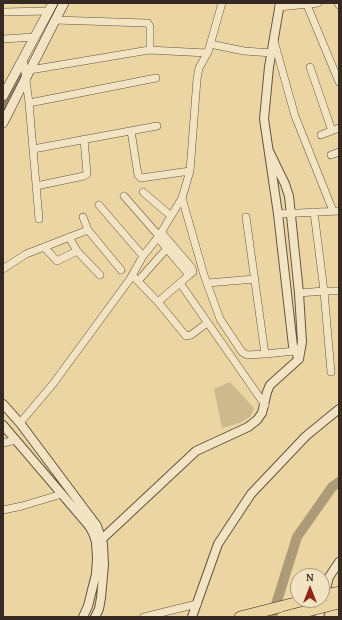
<!DOCTYPE html>
<style>
body{margin:0}
#map{position:relative;width:342px;height:620px;overflow:hidden;background:#ebd6a3;font-family:"Gentium Book Plus",serif}
canvas{display:block}
.frame{position:absolute;inset:0;border:4px solid #362923;pointer-events:none}
.north{position:absolute;left:290px;top:568px;width:40px;height:40px;box-sizing:border-box;background:#f2e4c3;border:1px solid #a79983;border-radius:50%;rotate:0deg;font-size:11px;font-weight:700;line-height:16px;text-align:center;color:#362923}
.north::after{content:'';display:block;margin:auto;width:14px;height:18px;background:#8f2418;clip-path:polygon(50% 0,100% 100%,50% 72%,0 100%)}
</style>
<div id="map">
<canvas width="342" height="620"></canvas>
<div class="frame"></div>
<div class="north">N</div>
</div>
<script>
const ctx = document.querySelector('canvas').getContext('2d');
ctx.lineJoin = 'round';
function paint(path, color) { ctx.fillStyle = color; ctx.fill(path, 'evenodd'); }
const toPath = rows => new Path2D(rows.map(r => 'M' + r).join(''));
function strokePath(path, color, width, dash) { ctx.strokeStyle = color; ctx.lineWidth = width; ctx.lineCap = dash ? 'butt' : 'round'; ctx.setLineDash(dash || []); ctx.stroke(path); }
paint(toPath([
 [230,382,254,408,250,417,239,423,222,428,214,389]
]), '#ccb98d');
strokePath(toPath([
 [272,617,297,537,332,487,339,482]
]), '#ad9b77', 10);
const building = toPath([
 [14,70,29,78,3,127,3,92,14,70]
]);
paint(building, '#948366');
strokePath(building, '#362923', 1);
const minor = toPath([
 [338,3,339,5],
 [307,5,339,82],
 [279,7,318,3],
 [3,12,49,11],
 [55,20,146,23,148,23,150,27,150,50],
 [3,39,34,37],
 [274,41,295,116,333,211],
 [210,44,244,51,272,53],
 [23,58,29,103,39,219],
 [310,67,332,131],
 [30,70,149,50,207,53],
 [29,103,156,78],
 [131,131,138,175,141,178,190,171],
 [321,135,339,128],
 [33,149,157,126],
 [331,155,339,152],
 [36,186,84,176,87,174,84,139],
 [143,192,171,216],
 [124,196,159,236],
 [182,198,204,275,220,319,242,352,247,355,265,354,295,351],
 [99,205,143,256],
 [314,212,324,291,331,372],
 [278,214,339,211],
 [83,217,88,230,121,270],
 [246,217,265,354],
 [69,237,77,251,100,275],
 [158,238,189,275,193,272,192,268,162,233],
 [44,247,57,261,77,251],
 [3,269,26,254,88,230],
 [132,275,158,302,186,336,191,335,207,323],
 [138,281,169,246],
 [180,283,265,405],
 [207,283,255,279],
 [299,293,324,291,339,291],
 [158,302,189,275],
 [20,423,53,384,130,279,143,256,159,236,182,198,190,171,197,79,199,68,208,52,222,3],
 [3,443,16,440],
 [3,510,22,506,62,494],
 [144,617,197,604]
]);
const tertiary = toPath([
 [280,3,269,67,264,119,278,214,293,346,299,359],
 [3,404,20,423,97,526,103,544,104,565,101,598,99,609,95,617],
 [3,425,89,526,93,533,96,542,97,558,96,574,88,606,83,617],
 [102,539,196,451,248,427,257,420,262,413,267,392,270,385,299,359,302,342,299,293,289,196,285,184,269,151],
 [192,617,218,544,251,494,306,436,339,409],
 [319,617,329,577,339,562]
]);
const secondary = toPath([
 [3,96,53,3],
 [3,123,64,3]
]);
const primary = toPath([
 [240,617,307,600]
]);
strokePath(minor, '#635443', 8);
strokePath(tertiary, '#635443', 10);
strokePath(secondary, '#362923', 10);
strokePath(primary, '#362923', 12);
strokePath(minor, '#f2e4c3', 7);
strokePath(tertiary, '#f2e4c3', 8);
strokePath(secondary, '#f2e4c3', 9);
strokePath(primary, '#ebd6a3', 11);
const primaryBridge = toPath([
 [322,596,339,592],
 [284,617,339,603]
]);
strokePath(primaryBridge, '#362923', 12, []);
strokePath(primaryBridge, '#ebd6a3', 11);
</script>
